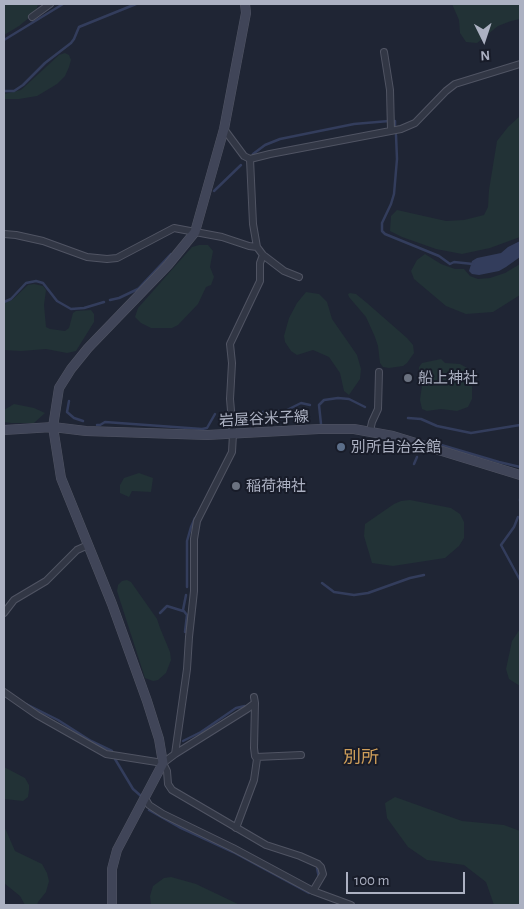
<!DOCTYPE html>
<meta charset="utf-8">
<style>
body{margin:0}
#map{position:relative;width:524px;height:909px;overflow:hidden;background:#1f2534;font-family:"Alegreya Sans",sans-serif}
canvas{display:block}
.frame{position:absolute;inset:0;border:5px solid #acb1c2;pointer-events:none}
.north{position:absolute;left:459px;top:15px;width:50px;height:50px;-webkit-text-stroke:4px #181c29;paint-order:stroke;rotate:176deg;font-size:14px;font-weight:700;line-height:20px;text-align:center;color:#acb1c2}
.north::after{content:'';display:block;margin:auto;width:18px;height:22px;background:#acb1c2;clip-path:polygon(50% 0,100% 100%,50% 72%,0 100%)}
.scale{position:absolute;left:346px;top:872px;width:119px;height:22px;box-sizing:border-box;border:2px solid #acb1c2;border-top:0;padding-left:6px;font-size:15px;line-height:18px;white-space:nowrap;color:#acb1c2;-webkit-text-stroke:4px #181c29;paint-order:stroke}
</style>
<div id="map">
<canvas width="524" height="909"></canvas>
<div class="frame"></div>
<div class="north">N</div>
<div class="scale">100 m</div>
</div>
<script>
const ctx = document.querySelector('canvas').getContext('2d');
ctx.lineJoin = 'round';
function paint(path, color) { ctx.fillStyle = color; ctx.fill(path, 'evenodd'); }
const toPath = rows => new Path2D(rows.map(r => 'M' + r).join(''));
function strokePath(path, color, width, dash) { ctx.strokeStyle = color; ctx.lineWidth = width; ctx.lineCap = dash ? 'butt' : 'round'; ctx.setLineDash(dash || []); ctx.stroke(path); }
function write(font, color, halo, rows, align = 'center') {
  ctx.font = font + ' "Alegreya Sans","Noto Sans JP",sans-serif'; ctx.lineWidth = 4; ctx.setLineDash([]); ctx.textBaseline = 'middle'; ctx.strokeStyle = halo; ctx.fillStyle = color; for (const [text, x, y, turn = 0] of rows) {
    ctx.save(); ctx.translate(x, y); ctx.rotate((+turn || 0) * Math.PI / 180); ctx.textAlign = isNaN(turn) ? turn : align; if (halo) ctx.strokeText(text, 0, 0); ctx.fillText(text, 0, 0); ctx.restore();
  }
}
paint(toPath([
 [4,4,38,4,36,12,19,26,4,35],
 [452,4,520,4,520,19,511,21,498,26,477,43,466,42,460,33,459,20],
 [65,53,69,55,71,60,69,67,65,76,57,84,37,96,19,99,4,99,4,94,21,90,59,55],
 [520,116,520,237,490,248,462,254,436,249,402,237,390,231,391,216,397,210,446,221,464,220,484,215,488,207,489,190,497,141,508,127],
 [199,245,208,245,213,251,210,267,214,277,211,285,206,287,198,304,178,325,172,328,151,328,141,323,135,317,138,308,192,247],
 [425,254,441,264,455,269,464,269,470,276,478,279,490,278,505,273,520,264,520,295,493,312,466,314,446,306,414,279,411,271,417,260],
 [34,284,43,286,46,290,44,305,46,327,50,329,65,331,69,328,73,313,76,311,91,310,94,314,94,322,76,351,67,353,46,349,21,351,4,350,4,303,12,300,28,285],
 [306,292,319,294,327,302,332,319,357,355,361,369,360,379,349,395,344,391,340,373,329,357,313,350,297,355,291,351,285,342,284,336,289,318,297,303],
 [350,293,356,294,367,303,407,338,413,345,414,353,407,363,403,366,389,368,383,367,380,363,378,346,375,337,366,317,349,297,348,294],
 [441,359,445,363,460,364,469,369,472,386,472,399,468,407,457,411,441,409,427,411,422,409,420,400,422,385,419,376,419,367,422,363],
 [14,404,34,408,45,413,34,423,11,423,4,422,4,410],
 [139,473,153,478,151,492,132,491,129,497,120,493,120,485,124,478],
 [410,500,451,508,460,514,464,522,464,538,459,546,445,558,393,566,372,563,364,536,365,524,394,504,401,501],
 [122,581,127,580,131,582,157,619,160,628,170,652,171,660,166,673,158,680,153,681,145,678,117,591,118,585],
 [520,629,520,686,509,679,506,669,512,641],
 [4,767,25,778,29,785,29,790,28,797,23,801,4,799],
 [395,797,462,821,504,825,520,831,520,905,494,905,486,882,464,865,427,860,408,847,387,818,385,803],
 [4,826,15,851,42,864,47,873,49,881,46,892,38,902,37,905,25,905,20,896,4,883],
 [171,877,196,884,240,905,151,905,150,896,153,886,164,878]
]), '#223236');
paint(toPath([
 [520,241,520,257,506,267,499,271,479,275,472,274,469,271,472,261,477,258,501,253,508,247]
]), '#333d5c');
strokePath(toPath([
 [4,40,63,4],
 [4,91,14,91,23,85,45,63,71,43,74,39,79,27,136,4],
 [395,121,395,129],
 [396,135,397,159,394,194,391,204,382,223,382,231,385,234,439,256,450,264,454,262,473,264],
 [253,154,265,145,280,139,354,124,389,121],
 [214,191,241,165],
 [110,300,119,298,138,289,171,254],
 [4,302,11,299,26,283,36,281,43,283,57,301,71,309,84,308,104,302],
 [69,401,67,412,74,418,83,421],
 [285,411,301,403,310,405],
 [408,418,421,419,437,426,471,433,520,425],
 [241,424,250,423,263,412,279,411],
 [321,424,319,405,324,400,338,398,349,399,365,407],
 [97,425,100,425,105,422,202,429,207,428,215,414],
 [438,444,499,462,520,467],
 [414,464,417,457],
 [520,501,520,499],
 [518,517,514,527,501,545,520,580],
 [322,583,334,592,354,595,368,593,410,578,424,575],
 [187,587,187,541,191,527,195,518],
 [160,613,167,606,183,611],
 [185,632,187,615,183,610,186,595],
 [26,704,58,720,91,741,112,751],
 [183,741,201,732,236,708,245,706],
 [115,759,133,789,141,796],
 [149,810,179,827,233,852,309,893],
 [317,868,319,878]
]), '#333d5c', 2.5);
const street = toPath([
 [32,17,50,4],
 [384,52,390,90,391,131],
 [224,129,244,156,250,159,270,154,401,129,415,123,446,91,455,84,520,64],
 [250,159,253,224,257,247,263,255,284,271,299,277],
 [4,234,16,235,43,241,87,257,107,259,117,258,174,228,222,237,249,246,257,247],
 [370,431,372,422,378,409,379,372],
 [4,613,14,600,46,581,77,550,88,545],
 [4,692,37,715,106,754,163,763,175,754,187,669,189,637,194,591,194,539,197,521,232,452,233,434,230,399,232,363,230,344,260,281,260,263,263,255],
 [175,754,247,709,255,703,254,697],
 [256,757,301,755],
 [163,763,167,771,168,784,172,790,266,845,300,856,318,864,321,867,323,874,313,891],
 [145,798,149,805,163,814,233,848,313,891,351,905],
 [236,828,254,780,257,759,255,756,254,748,255,703]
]);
const secondary = toPath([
 [4,430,53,427,86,431,207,435,319,429,354,429,393,436,520,475],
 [112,905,112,869,117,850,163,763,159,739,147,701,112,604,61,478,53,427,59,388,71,369,88,348,168,265,195,232,224,129,246,13,245,4]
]);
strokePath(street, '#505463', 8);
strokePath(secondary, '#505463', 10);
strokePath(street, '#323745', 6);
strokePath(secondary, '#404558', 9);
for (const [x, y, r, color] of [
 [408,378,5,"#6b7280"],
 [341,447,5,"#5c6f8a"],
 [236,486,5,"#6b7280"]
]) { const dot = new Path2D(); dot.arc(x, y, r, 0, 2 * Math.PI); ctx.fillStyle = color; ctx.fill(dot); strokePath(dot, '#181c29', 2); }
write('15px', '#acb1c2', '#181c29', [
 ["船上神社",418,378],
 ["別所自治会館",351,447],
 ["稲荷神社",246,486]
], 'left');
write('15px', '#acb1c2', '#181c29', [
 ["岩屋谷米子線",264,419,-3]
]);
write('18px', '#cf9f5a', '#181c29', [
 ["別所",361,758]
]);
</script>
